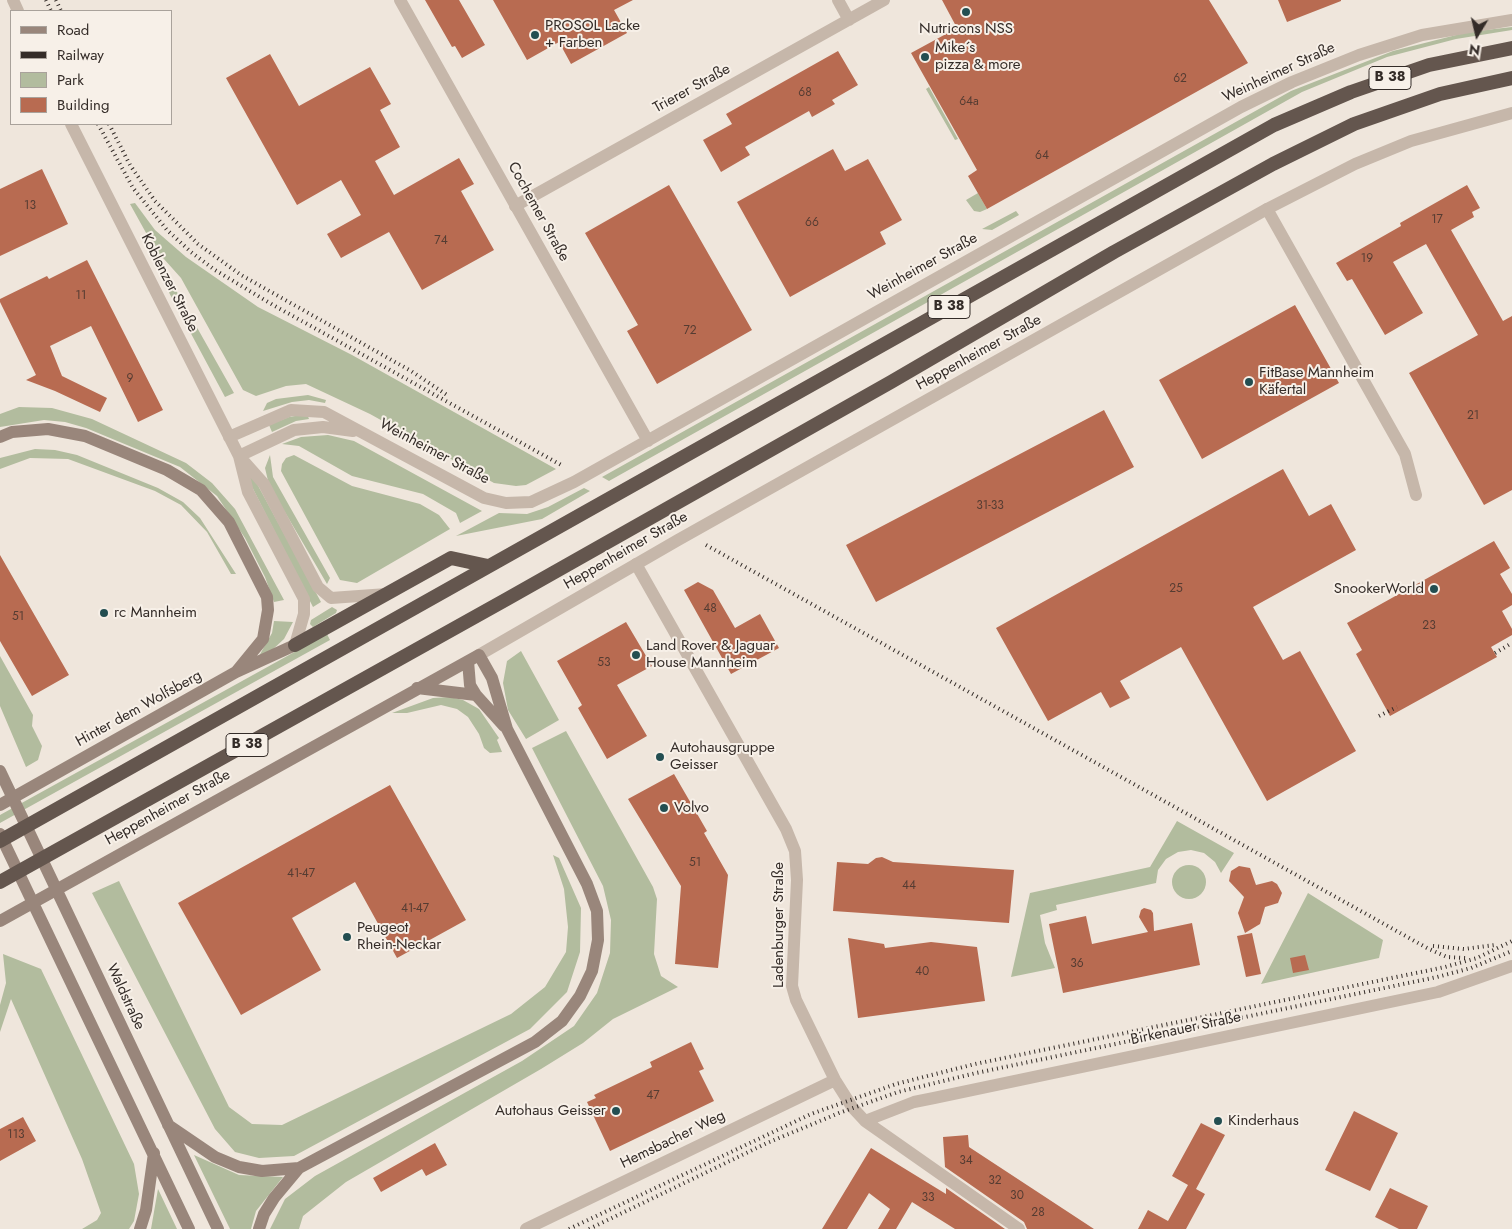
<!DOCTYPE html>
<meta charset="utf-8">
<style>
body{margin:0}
#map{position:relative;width:1512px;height:1229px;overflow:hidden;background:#efe6dc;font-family:Jost,sans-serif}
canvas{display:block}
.legend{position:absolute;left:10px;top:10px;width:162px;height:115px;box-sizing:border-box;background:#f7f0e8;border:1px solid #a9a29b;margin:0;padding:6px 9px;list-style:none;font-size:15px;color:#342c28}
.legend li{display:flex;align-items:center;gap:10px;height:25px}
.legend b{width:25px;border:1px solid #a9a29b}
.north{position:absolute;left:1452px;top:10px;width:50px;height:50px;-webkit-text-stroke:4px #f7f0e8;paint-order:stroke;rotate:189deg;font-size:14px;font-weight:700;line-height:20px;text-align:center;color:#342c28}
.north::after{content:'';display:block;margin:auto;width:18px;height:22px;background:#342c28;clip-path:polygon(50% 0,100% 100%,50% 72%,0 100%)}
</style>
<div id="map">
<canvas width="1512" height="1229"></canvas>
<ul class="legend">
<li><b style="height:6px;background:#99867b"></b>Road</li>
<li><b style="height:6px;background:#342c28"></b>Railway</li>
<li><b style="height:14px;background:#b2bc9e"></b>Park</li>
<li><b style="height:14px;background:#b86b51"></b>Building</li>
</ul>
<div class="north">N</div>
</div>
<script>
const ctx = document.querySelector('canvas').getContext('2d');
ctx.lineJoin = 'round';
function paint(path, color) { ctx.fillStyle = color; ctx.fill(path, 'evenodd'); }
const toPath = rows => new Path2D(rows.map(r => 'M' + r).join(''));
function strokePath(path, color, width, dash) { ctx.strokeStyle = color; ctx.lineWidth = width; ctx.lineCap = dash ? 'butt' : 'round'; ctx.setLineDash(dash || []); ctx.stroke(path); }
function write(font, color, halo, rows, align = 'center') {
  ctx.font = font + ' Jost,sans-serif'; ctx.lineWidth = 4; ctx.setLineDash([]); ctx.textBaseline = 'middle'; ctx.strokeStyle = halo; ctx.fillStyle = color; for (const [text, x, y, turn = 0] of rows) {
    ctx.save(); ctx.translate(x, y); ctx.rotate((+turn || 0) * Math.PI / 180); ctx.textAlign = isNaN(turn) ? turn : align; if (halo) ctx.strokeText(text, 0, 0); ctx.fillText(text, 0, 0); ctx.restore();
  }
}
paint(toPath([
 [1512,27,1512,30,1456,39,1387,57,1302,92,609,481,602,477,1291,91,1393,51,1468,32],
 [929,87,958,139,955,140,926,89],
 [978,193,987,209,980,212,974,211,966,200],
 [135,203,155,230,186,257,258,307,352,355,556,469,526,485,516,486,494,483,370,414,306,384,286,386,256,396,243,390,181,278,155,249,130,204],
 [1016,211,1019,215,992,230,982,229],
 [158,272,173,285,234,393,225,397],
 [308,395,326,400,325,403,309,400,292,402,263,411,267,403,276,399],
 [19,407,52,408,92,419,186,463,212,483,235,509,284,600,274,602,265,577,245,538,217,496,180,467,86,428,65,422,44,420,0,427,0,414],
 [307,414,309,419,296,421,272,432,269,425,289,417],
 [328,435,354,441,482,511,460,523,456,513,423,494,352,476,299,446,282,444,301,437],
 [35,449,55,450,77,455,158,488,183,502,200,518,236,574,231,574,207,532,181,505,155,491,68,459,30,458,0,469,0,458],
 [270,455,273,477,330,578,327,584,269,485,265,468],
 [294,455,352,486,420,504,439,515,450,529,357,583,340,580,281,471,282,464,286,458],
 [248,467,321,602,313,607,250,483],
 [584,488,590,491,542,519,456,536,499,513,527,514,548,507],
 [332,607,337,610,336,613,313,627,310,624,311,620],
 [274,621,293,622,284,639,271,651,259,656,272,633],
 [327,634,330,640,0,823,0,815],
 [521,651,559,720,526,739,508,710,503,683,507,661],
 [0,656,33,715,32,726,42,746,38,760,26,767,0,706],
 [450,697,463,700,479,709,499,738,497,740,502,752,490,753,484,748,479,734,468,717,457,709,441,705,407,713,392,713,433,698],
 [566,731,653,887,657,899,654,954,661,976,678,987,613,1019,583,1043,541,1069,346,1182,303,1216,299,1229,270,1229,285,1199,315,1176,522,1061,574,1026,597,993,610,953,611,920,603,886,532,748],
 [1177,821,1234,853,1221,873,1215,862,1204,853,1191,850,1178,852,1166,859,1158,870,1156,883,1056,905,1057,910,1040,915,1045,943,1055,968,1011,977,1030,893,1150,867],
 [553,855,559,858,581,908,580,952,567,992,530,1029,294,1156,259,1158,235,1152,215,1129,92,893,119,881,229,1107,252,1124,282,1125,511,1014,545,987,566,952,568,927,564,889],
 '1172 882a17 17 0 1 1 34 0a17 17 0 1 1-34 0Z',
 [1308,893,1383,940,1379,958,1261,984],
 [3,954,41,969,134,1164,139,1194,134,1221,129,1229,82,1229,97,1220,101,1213,82,1159,11,999,0,1032,0,1005,6,983],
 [194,1155,239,1175,283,1177,256,1211,251,1229,230,1229],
 [158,1189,177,1229,151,1229]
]), '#b2bc9e');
paint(toPath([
 [425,0,459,0,485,45,462,58,455,46,452,47],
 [493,0,633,0,614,10,627,33,571,64,559,42,527,60],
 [942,0,1209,0,1248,63,987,209,968,176,977,170,911,53,957,28],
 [1278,0,1341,0,1341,1,1287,22],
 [838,51,858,85,832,100,835,104,812,117,809,111,745,147,750,155,721,172,703,140,732,124,726,114],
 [270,54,299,106,370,67,391,104,380,110,400,147,375,161,394,195,459,158,474,184,461,191,494,250,422,290,389,232,341,258,327,234,361,215,341,180,297,205,226,78],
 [833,149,845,171,868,159,902,220,880,232,886,244,790,297,737,202],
 [42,169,68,224,0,256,0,189],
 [669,185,752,330,657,384,627,331,638,325,585,233],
 [1467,185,1480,208,1472,212,1474,217,1451,230,1503,321,1512,316,1512,490,1484,505,1409,373,1478,335,1426,244,1393,262,1423,313,1385,335,1352,279,1347,281,1336,263,1401,226,1400,223],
 [87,260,163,410,138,422,91,326,50,346,62,376,107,398,100,412,55,391,26,380,36,375,0,302,0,299,47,276,49,279],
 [1295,305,1339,383,1202,459,1159,380],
 [1104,410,1134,467,876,602,846,545],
 [1283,469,1309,516,1331,504,1356,550,1253,607,1283,660,1300,651,1356,751,1267,801,1181,647,1120,681,1130,698,1110,708,1101,692,1048,721,996,628],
 [1494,541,1510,568,1500,574,1512,594,1512,605,1502,611,1512,629,1512,635,1491,647,1497,657,1390,716,1356,654,1362,650,1347,623],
 [0,555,69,675,32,696,0,641],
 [698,582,713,590,735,628,760,614,779,648,731,674,684,590],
 [626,622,652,666,617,685,647,736,607,759,578,708,582,705,557,661],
 [674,774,707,831,704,833,728,875,718,968,675,964,681,886,628,799],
 [390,785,466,920,397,958,355,882,292,918,321,970,241,1015,178,903],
 [882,857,893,862,1014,870,1009,923,833,911,837,862,868,864,876,858],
 [1239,866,1250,868,1256,885,1272,881,1277,884,1282,893,1278,903,1265,907,1260,924,1245,933,1238,913,1244,897,1229,881,1231,871],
 [1144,908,1151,910,1153,913,1154,931,1192,923,1200,965,1063,993,1049,924,1086,916,1092,944,1148,932,1139,917,1141,910],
 [1252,933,1261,974,1246,977,1237,936],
 [848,938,884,944,885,948,931,942,977,947,985,1001,858,1018],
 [1305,955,1309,970,1293,973,1290,958],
 [691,1042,704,1069,699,1071,714,1101,610,1151,587,1102,596,1098,594,1095,652,1067,650,1062],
 [1354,1111,1398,1133,1370,1191,1325,1170],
 [23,1117,36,1141,0,1161,0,1129],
 [1201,1123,1225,1135,1196,1189,1205,1194,1186,1229,1138,1229,1148,1210,1168,1221,1188,1185,1172,1176],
 [968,1135,969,1147,1094,1229,1027,1229,1024,1222,945,1167,943,1137],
 [435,1143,447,1165,426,1176,422,1169,381,1192,373,1178],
 [871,1148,946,1194,946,1188,1005,1229,955,1229,912,1202,896,1229,878,1229,890,1209,869,1193,847,1229,822,1229],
 [1390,1188,1428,1206,1417,1229,1399,1229,1375,1217]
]), '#b86b51');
strokePath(toPath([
 [838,0,849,20],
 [515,206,884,0],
 [1267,209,1405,454,1416,495],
 [636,564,786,829,795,851,797,880,792,986,796,1000,835,1080,852,1107,865,1121,1019,1229],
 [865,1121,914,1102,934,1098,1438,992,1512,966],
 [526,1229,835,1080]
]), '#c6b7aa', 12);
strokePath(toPath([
 [13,0,18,11],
 [400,0,648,441],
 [71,124,239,456,248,492,304,599,304,614,295,645],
 [229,437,291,410,324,412,484,498,506,503,531,502,574,482,1241,107,1292,82,1359,55,1422,35,1512,20],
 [239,456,294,430,323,427,353,431],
 [240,457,264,484,318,587,331,598,387,594],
 [479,655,678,540,1267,209,1355,164,1411,141,1512,113]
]), '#c6b7aa', 12);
strokePath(toPath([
 [0,437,12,432,48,429,85,436,167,470,201,490,229,522,267,597,268,610,263,639,236,672],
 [468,661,470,685,476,695,504,726],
 [417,688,476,695],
 [0,771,218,1229],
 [0,805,236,672,295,645],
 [0,834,189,1229],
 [0,921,479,655,492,678,507,729,587,884,597,911,598,940,592,971,580,996,562,1021,535,1042,299,1168,274,1198,264,1214,259,1229],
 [168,1125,215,1157,239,1167,262,1171,299,1168],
 [140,1229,146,1210,154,1153]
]), '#99867b', 12);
strokePath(toPath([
 [295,645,451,558,488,566],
 [0,841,1274,125,1351,92,1429,65,1512,48],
 [0,882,507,599,891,382,1114,252,1273,164,1354,124,1440,94,1512,78]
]), '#64564e', 14);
strokePath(toPath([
 [46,0,51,11],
 [56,0,61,11],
 [98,124,133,188,167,230,191,252,215,270,273,305,563,466],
 [109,124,130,165,155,201,198,244,241,275,411,371,447,395],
 [706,545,1427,948,1447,957,1466,958],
 [1495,653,1512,643],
 [1379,716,1397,707],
 [1433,946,1464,949,1495,945],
 [569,1229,811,1114,896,1084,975,1064,1445,967,1477,958,1512,941],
 [589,1229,767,1143,839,1113,898,1092,976,1073,1437,977,1471,968,1512,951]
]), '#342c28', 4, [1, 4]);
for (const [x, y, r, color] of [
 [966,12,5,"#234e51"],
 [535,35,5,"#234e51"],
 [925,57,5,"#234e51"],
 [1249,382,5,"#234e51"],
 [1434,589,5,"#234e51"],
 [104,613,5,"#234e51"],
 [636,655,5,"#234e51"],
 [660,757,5,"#234e51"],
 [664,808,5,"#234e51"],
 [347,937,5,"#234e51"],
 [616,1111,5,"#234e51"],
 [1218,1121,5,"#234e51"]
]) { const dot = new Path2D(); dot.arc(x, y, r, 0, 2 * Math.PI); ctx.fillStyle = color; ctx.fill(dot); strokePath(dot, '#f7f0e8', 2); }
write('12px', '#553c32', null, [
 ["62",1180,79],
 ["68",805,93],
 ["64a",969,102],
 ["64",1042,156],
 ["13",30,206],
 ["17",1437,220],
 ["66",812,223],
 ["74",441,241],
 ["19",1367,259],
 ["11",81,296],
 ["72",690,331],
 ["9",130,379],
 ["21",1473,416],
 ["31-33",990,506],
 ["25",1176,589],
 ["48",710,609],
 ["51",18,617],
 ["23",1429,626],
 ["53",604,663],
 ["51",695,863],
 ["41-47",301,874],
 ["44",909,886],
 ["41-47",415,909],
 ["36",1077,964],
 ["40",922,972],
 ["47",653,1096],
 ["113",16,1135],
 ["34",966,1161],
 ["32",995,1181],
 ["30",1017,1196],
 ["33",928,1198],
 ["28",1038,1213]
]);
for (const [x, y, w] of [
 [1390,78,42],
 [949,307,42],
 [247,745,42]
]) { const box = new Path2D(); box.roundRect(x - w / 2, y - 11.5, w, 23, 4); ctx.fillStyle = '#f7f0e8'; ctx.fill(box); strokePath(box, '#342c28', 1); }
write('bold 14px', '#342c28', null, [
 ["B 38",1390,78],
 ["B 38",949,307],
 ["B 38",247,745]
]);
write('15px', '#342c28', '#f7f0e8', [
 ["PROSOL Lacke",545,26],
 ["+ Farben",545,43],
 ["Nutricons NSS",966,29,"center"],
 ["Mike´s",935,48],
 ["pizza & more",935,65],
 ["FitBase Mannheim",1259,373],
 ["Käfertal",1259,390],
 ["SnookerWorld",1424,589,"right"],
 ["rc Mannheim",114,613],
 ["Land Rover & Jaguar",646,646],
 ["House Mannheim",646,663],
 ["Autohausgruppe",670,748],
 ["Geisser",670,765],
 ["Volvo",674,808],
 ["Peugeot",357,928],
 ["Rhein-Neckar",357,945],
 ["Autohaus Geisser",606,1111,"right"],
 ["Kinderhaus",1228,1121]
], 'left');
write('15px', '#342c28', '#f7f0e8', [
 ["Weinheimer Straße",1279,73,-25],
 ["Trierer Straße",692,89,-29],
 ["Cochemer Straße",538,212,61],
 ["Weinheimer Straße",923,267,-29],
 ["Koblenzer Straße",169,283,63],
 ["Heppenheimer Straße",979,353,-29],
 ["Weinheimer Straße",434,452,28],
 ["Heppenheimer Straße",626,551,-30],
 ["Hinter dem Wolfsberg",139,709,-29],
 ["Heppenheimer Straße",168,808,-29],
 ["Ladenburger Straße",779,925,-90],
 ["Waldstraße",125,997,65],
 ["Birkenauer Straße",1186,1029,-12],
 ["Hemsbacher Weg",673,1140,-26]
]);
</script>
